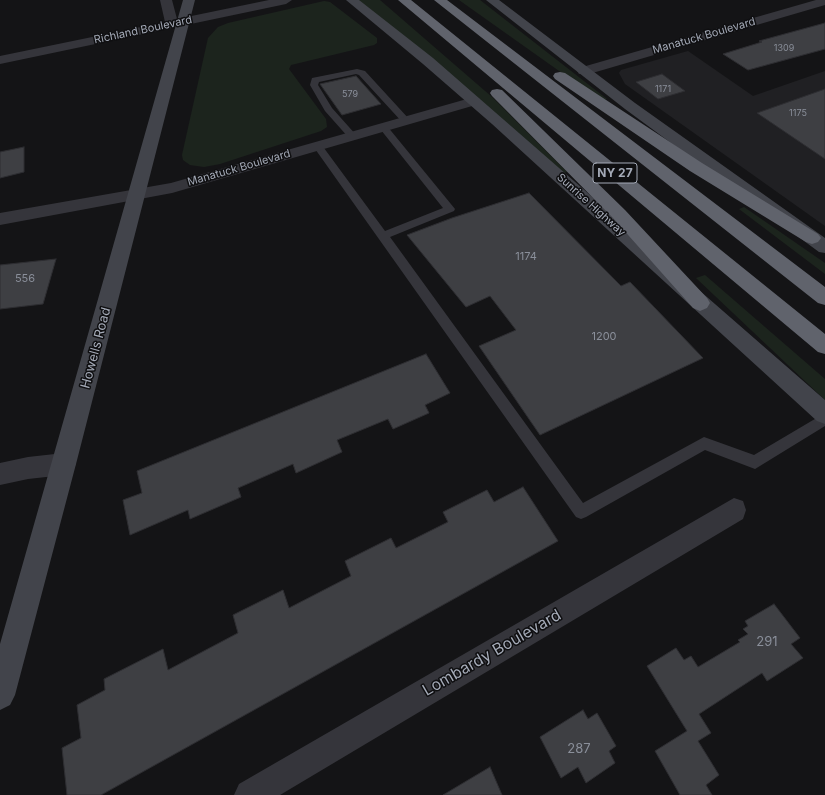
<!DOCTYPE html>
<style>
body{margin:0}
canvas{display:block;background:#141416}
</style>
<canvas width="825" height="795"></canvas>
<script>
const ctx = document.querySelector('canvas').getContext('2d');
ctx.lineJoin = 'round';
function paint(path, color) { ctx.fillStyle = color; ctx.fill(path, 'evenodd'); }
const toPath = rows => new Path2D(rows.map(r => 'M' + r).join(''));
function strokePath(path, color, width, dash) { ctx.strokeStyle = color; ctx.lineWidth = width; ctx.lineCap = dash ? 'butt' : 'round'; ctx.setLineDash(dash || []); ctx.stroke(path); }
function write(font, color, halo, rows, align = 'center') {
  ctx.font = font + ' Inter,sans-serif'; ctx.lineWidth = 3; ctx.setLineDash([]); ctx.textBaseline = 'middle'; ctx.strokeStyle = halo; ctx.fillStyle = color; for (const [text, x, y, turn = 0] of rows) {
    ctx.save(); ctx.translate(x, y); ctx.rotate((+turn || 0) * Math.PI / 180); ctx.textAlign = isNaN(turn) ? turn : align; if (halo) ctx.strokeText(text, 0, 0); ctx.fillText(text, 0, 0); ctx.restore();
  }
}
paint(toPath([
 [688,51,753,96,825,71,825,226,625,84,619,73,621,70]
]), '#202023');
paint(toPath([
 [358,0,380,0,492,97,567,172,564,173],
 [459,0,480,0,607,99,600,100],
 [324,1,330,2,377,38,377,43,374,45,291,65,289,69,326,119,327,127,321,131,220,164,204,167,190,165,183,160,182,155,208,38,218,27,228,23],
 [744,207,825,263,825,274,739,209],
 [705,275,825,379,825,400,696,278]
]), '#1c241d');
const building = toPath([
 [825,23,825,49,748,70,723,54,762,42,759,41,825,23],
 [662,74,685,91,658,99,636,82,662,74],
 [356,76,381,104,342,115,320,84,356,76],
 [825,89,825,159,757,113,825,89],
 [24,147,24,172,0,178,0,152,24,147],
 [529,193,621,286,630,282,703,358,540,435,479,346,516,330,490,296,466,307,407,235,452,218,529,193],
 [56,259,43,304,0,309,0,265,56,259],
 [426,354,450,393,425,405,429,413,393,429,388,419,337,440,342,452,296,473,293,464,238,488,241,497,190,519,188,510,130,535,123,500,142,493,137,471,426,354],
 [523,487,558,541,101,795,67,795,62,748,81,738,77,705,105,690,104,679,163,649,168,670,238,633,233,615,283,590,289,608,351,576,345,561,391,538,396,548,448,522,443,512,487,490,494,502,523,487],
 [774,604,800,638,791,644,803,658,767,681,762,673,699,714,711,733,698,741,719,775,706,785,712,795,680,795,655,751,687,731,647,666,676,648,684,660,691,656,698,667,740,642,738,640,748,634,743,629,748,626,745,621,774,604],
 [583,710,588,719,597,713,616,746,609,751,615,763,586,783,578,767,561,778,540,737,583,710],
 [490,767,502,795,443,795,490,767]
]);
paint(building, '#3e3f43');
strokePath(building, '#2e2e32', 1);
paint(toPath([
 [357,69,365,71,409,119,409,123,403,123,359,75,356,74,319,82,318,85,332,108,357,136,355,138,349,138,325,111,310,85,312,78,357,69],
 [384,125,387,126,455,209,454,211,390,237,583,503,704,437,754,455,825,413,825,426,755,469,705,450,586,517,581,519,576,517,313,146,318,143,321,144,385,231,443,208,381,130,381,126,384,125]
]), '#35353b');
paint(toPath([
 [160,0,172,0,177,19,269,0,292,0,286,4,0,64,0,56,165,22,160,0],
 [474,97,479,98,481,101,479,104,172,193,0,225,0,213,171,183,474,97],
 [64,453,72,456,76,464,72,472,64,475,28,479,0,485,0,463,28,457,64,453],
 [734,498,743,501,746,510,743,519,280,795,234,795,239,784,734,498]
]), '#35353b');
paint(toPath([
 [816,0,825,0,825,5,589,74,579,74,577,71,579,68,816,0]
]), '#35353b');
paint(toPath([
 [183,0,195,0,76,464,15,695,10,705,0,710,0,644,183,0],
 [346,0,359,0,433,58,825,400,825,424,817,421,492,124,423,64,346,0],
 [486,0,499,0,635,103,825,238,825,253,819,252,625,109,486,0]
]), '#42444b');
paint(toPath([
 [398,0,411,0,825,334,825,354,818,352,398,0],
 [434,0,447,0,825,287,825,305,818,303,434,0],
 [560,72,565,73,702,163,818,234,821,238,818,242,812,244,806,242,690,171,555,79,553,76,555,73,560,72],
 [497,89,502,90,625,210,707,298,710,303,707,308,700,311,693,308,613,218,492,96,490,93,492,90,497,89]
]), '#60636c');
write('9px', '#8a8f9a', null, [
 ["1309",784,48],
 ["1171",663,89],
 ["579",350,94],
 ["1175",798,113]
]);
write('11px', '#a4aab7', '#0f0f11', [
 ["Richland Boulevard",143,30,-12],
 ["Manatuck Boulevard",704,36,-16],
 ["Manatuck Boulevard",239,168,-16],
 ["Sunrise Highway",591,205,42]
]);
write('11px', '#8a8f9a', null, [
 ["1174",526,257],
 ["556",25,279],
 ["1200",604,337]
]);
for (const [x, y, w] of [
 [615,173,44]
]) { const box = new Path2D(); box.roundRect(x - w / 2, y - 10, w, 20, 3); ctx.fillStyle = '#0f0f11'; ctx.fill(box); strokePath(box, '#a4aab7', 1); }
write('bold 12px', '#a4aab7', null, [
 ["NY 27",615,173]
]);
write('13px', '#a4aab7', '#0f0f11', [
 ["Howells Road",96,348,-75]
]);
write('13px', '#8a8f9a', null, [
 ["291",767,642],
 ["287",579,749]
]);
write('16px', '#a4aab7', '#0f0f11', [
 ["Lombardy Boulevard",492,653,-30]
]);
</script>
